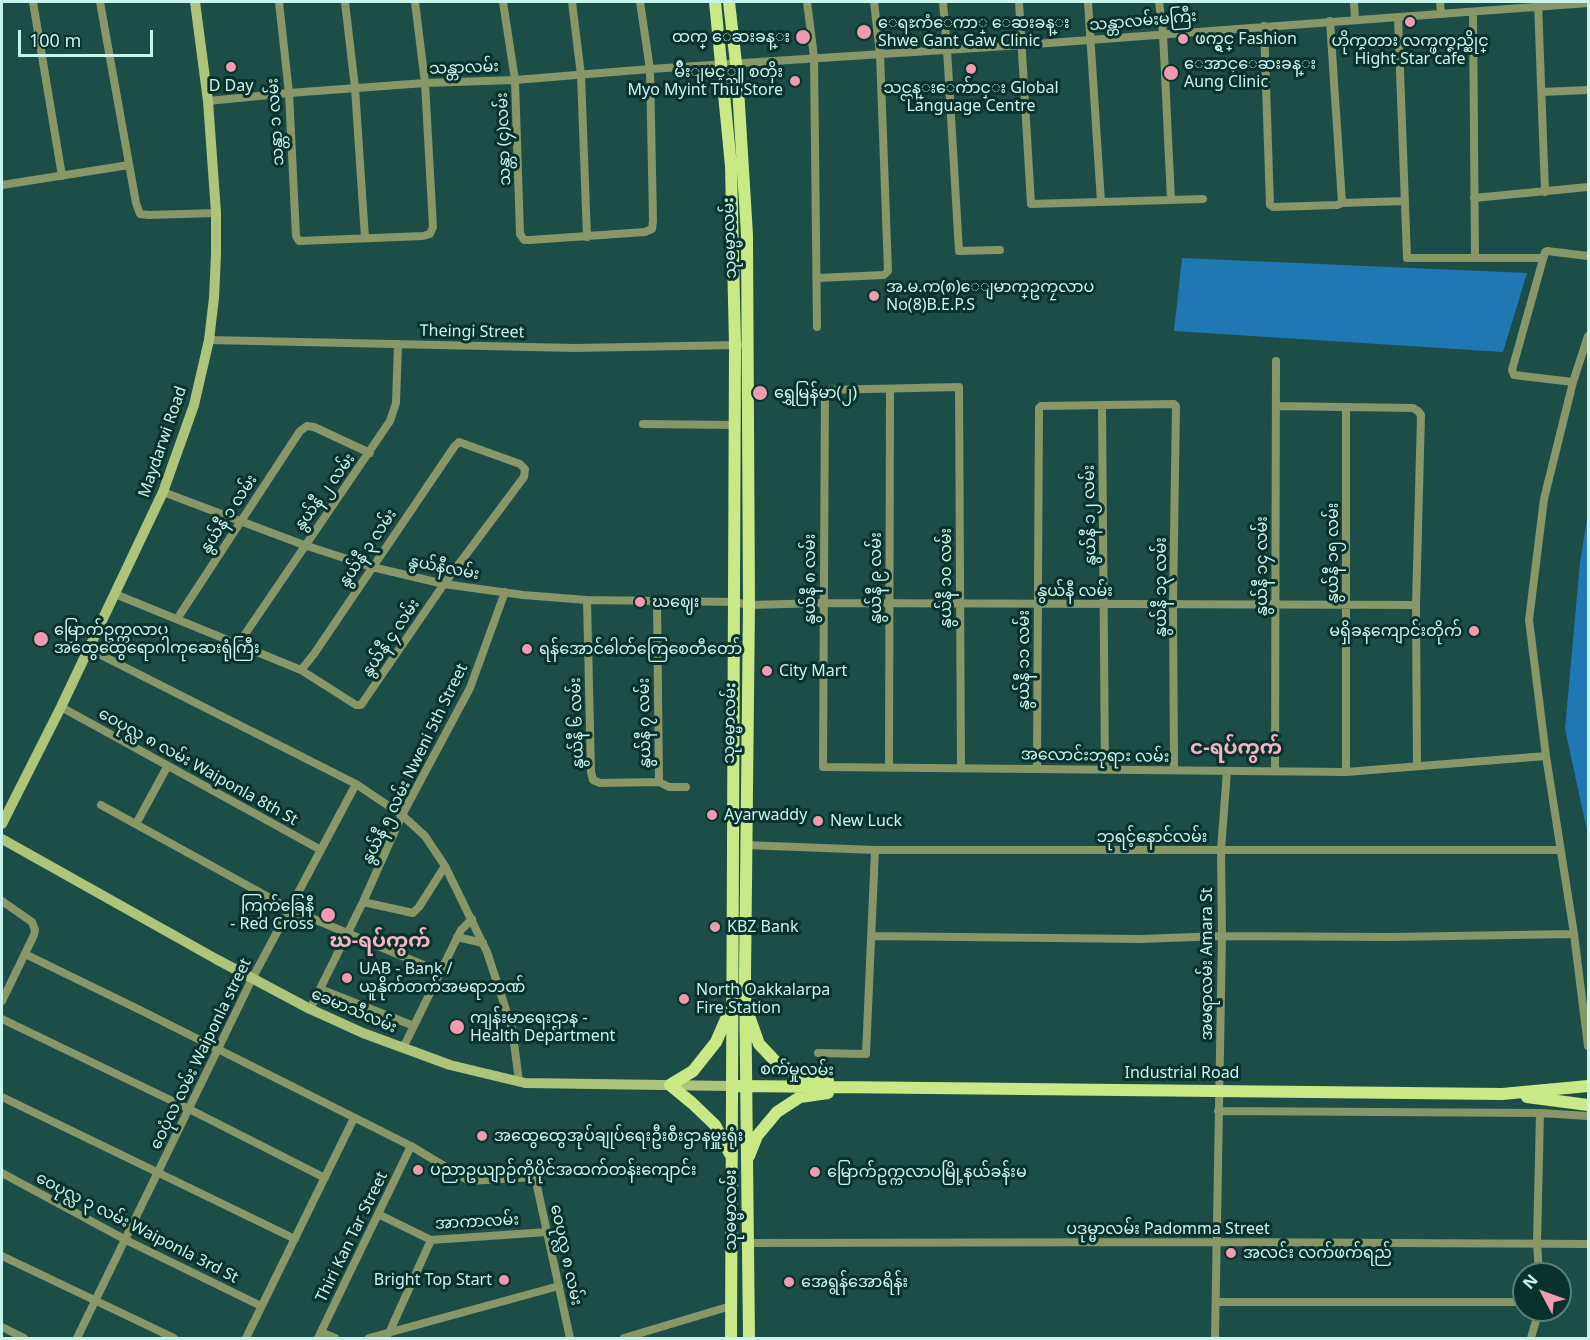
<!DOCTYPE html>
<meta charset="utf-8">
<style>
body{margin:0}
#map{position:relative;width:1590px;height:1340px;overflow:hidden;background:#1c4d47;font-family:"Noto Sans",sans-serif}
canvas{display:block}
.frame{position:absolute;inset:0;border:3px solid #c9f4ec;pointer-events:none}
.north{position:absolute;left:1512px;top:1262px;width:60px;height:60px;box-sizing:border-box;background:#09322d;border:2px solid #568079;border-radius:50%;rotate:311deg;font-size:16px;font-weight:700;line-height:24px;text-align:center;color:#c9f4ec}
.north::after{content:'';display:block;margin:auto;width:21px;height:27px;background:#f29ab0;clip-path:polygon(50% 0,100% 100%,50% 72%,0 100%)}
.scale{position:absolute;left:18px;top:30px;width:135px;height:27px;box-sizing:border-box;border:3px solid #c9f4ec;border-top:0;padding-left:8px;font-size:18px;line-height:21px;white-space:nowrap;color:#c9f4ec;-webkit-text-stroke:4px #09322d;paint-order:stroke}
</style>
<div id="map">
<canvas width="1590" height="1340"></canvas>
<div class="frame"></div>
<div class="north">N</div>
<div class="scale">100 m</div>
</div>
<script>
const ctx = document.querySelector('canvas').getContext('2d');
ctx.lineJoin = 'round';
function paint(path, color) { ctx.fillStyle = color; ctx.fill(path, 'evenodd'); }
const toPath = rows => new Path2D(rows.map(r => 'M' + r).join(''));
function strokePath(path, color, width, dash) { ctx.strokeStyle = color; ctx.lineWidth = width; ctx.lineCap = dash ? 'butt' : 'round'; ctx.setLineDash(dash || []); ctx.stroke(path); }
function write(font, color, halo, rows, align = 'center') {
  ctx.font = font + ' "Noto Sans","Noto Sans Myanmar",sans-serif'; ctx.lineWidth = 6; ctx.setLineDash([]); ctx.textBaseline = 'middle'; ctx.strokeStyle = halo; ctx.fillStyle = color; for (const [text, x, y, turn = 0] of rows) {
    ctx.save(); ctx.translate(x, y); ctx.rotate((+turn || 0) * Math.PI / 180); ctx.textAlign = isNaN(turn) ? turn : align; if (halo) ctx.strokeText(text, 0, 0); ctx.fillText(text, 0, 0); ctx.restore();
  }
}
paint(toPath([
 [1182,258,1527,273,1503,352,1174,331],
 [1588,514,1588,835,1565,729,1580,562]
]), '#1f78b3');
strokePath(toPath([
 [33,2,62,176],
 [100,2,136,203,140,214,149,215,216,213],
 [279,2,289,93,296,236,299,241,423,236,430,234,433,227,425,83,415,2],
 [345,2,355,88,365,238],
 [503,2,515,80,520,234,524,240,530,240,645,232,652,229,653,221,650,69,640,2],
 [572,2,581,75,587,237],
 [807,2,814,57,817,327],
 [943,2,947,49,959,251,1000,250],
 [1019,2,1031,204,1203,199],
 [1088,2,1101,202],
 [1159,2,1163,33,1171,200],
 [1354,2,1355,19],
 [1440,2,1441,14],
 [1538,2,1545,192],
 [1473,12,1475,258],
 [1398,17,1407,258,1543,258],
 [1264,26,1270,205,1273,207,1337,205,1342,203,1330,21],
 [1542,92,1588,90],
 [208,101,289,93,425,83,515,80,650,69,1022,45,1588,3],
 [2,185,129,165],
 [1474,198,1588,187],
 [1342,203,1405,201],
 [818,278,884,275,888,271,880,54,874,2],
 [1588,336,1573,382,1544,499,1529,620,1546,756,1574,934,1588,1046],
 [209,340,575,348,738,345],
 [1573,382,1514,375,1512,370,1545,252,1547,251,1588,256],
 [1102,405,1105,770],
 [1276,406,1413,408,1418,411,1421,415,1416,605,1417,766],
 [1346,407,1346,772],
 [643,424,735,425],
 [163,492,304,545,372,567,444,584,523,595,587,600,734,602,749,605,823,603,1416,605],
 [115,594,301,670,356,705,361,705,444,584,524,477,525,469,520,464,459,442,454,447,314,654,301,670],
 [587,600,591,772,593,780,600,783,659,782],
 [657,600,659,782,669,787,686,787],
 [177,619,300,431,307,426,314,427,370,453],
 [239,643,390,421,396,403,398,344],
 [89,649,356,784,402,815,425,836,445,866,487,952,512,1028,519,1081],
 [61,707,321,850],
 [889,768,890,389],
 [961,768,959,387,825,390,823,767,1346,772,1546,756],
 [1037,769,1039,408,1041,406,1174,404,1176,406,1173,603,1174,770],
 [1275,771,1276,361],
 [101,805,290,909,440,972],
 [136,824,167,767],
 [745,845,875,850,1560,850],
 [2,901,32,922,35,930,34,935,2,1001],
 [363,902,413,913,419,907,445,866],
 [871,936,1141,939,1222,936,1390,937,1574,934],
 [457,937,483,943],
 [25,954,138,1009,411,1146,469,1181,535,1177,570,1338],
 [320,989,414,1026],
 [310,1009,363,902,402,815,470,688,505,592],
 [2,1019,189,1109,325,1178],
 [403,1048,461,930,472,919],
 [818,1053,866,1054,875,850],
 [2,1097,295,1239],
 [1218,1111,1540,1113,1588,1116],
 [2,1173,126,1240,261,1306],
 [378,1214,431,1240,547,1232],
 [748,1243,1217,1242,1588,1244],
 [2,1256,174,1338],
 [1539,1274,1537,1243,1540,1113],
 [1216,1302,1524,1302],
 [2,1327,24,1338],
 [321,1332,335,1338],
 [389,1333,431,1240],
 [77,1338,252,979,356,784],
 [246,1338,354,1118],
 [318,1338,411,1146],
 [369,1338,559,1286],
 [624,1338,731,1306],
 [1215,1338,1222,936,1221,850,1227,771],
 [1531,1338,1539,1310]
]), '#879768', 8);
strokePath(toPath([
 [2,824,61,707,163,492,194,405,209,340,214,298,216,254,216,213,208,101,195,2],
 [2,839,216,959,310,1009,363,1033,450,1065,525,1083,731,1086]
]), '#acc57a', 10);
strokePath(toPath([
 [715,2,731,166,735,345,731,1338],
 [729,2,737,72,747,235,749,605,745,976,749,1338],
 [749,1016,759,1044,777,1063,801,1076,828,1081],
 [738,1086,1502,1094,1588,1086],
 [1527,1097,1588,1105],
 [730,1154,715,1125,692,1103,670,1085,693,1071,716,1042,730,1010],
 [749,1156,757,1136,777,1112,800,1097,828,1093]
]), '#c9e886', 12);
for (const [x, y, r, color] of [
 [1410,22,6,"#f29ab0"],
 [864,32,8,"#f29ab0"],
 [803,37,8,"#f29ab0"],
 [1183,39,6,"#f29ab0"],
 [231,67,6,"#f29ab0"],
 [971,69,6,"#f29ab0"],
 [1171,73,8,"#f29ab0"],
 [795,81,6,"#f29ab0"],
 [874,296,6,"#f29ab0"],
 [760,393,8,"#f29ab0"],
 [640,602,6,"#f29ab0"],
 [1474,631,6,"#f29ab0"],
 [41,639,8,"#f29ab0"],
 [527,649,6,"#f29ab0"],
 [767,671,6,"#f29ab0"],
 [712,815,6,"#f29ab0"],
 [818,821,6,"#f29ab0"],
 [328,915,8,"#f29ab0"],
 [715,927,6,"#f29ab0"],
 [347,978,6,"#f29ab0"],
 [684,999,6,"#f29ab0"],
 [457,1027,8,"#f29ab0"],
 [482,1136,6,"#f29ab0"],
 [418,1170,6,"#f29ab0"],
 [815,1172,6,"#f29ab0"],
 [1231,1253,6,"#f29ab0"],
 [504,1280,6,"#f29ab0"],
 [789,1282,6,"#f29ab0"]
]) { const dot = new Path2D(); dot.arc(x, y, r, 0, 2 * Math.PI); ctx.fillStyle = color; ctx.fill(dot); strokePath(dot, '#09322d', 2); }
write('16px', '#c9f4ec', '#09322d', [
 ["သန္တာလမ်းမကြီး",1143,21,-5],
 ["သန္တာလမ်း",464,68,-2],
 ["သန္တာ ၁ လမ်း",276,122,-94],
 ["သန္တာ (၄)လမ်း",504,139,-92],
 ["သုဓမ္မာလမ်း",730,238,-92],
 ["Theingi Street",472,332,1],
 ["Maydarwi Road",163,442,-71],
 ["နွယ်နီ ၂ လမ်း",325,492,-54],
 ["နွယ်နီ ၁ လမ်း",229,514,-57],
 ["နွယ်နီ ၁၂ လမ်း",1090,515,-91],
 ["နွယ်နီ ၃ လမ်း",368,548,-56],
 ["နွယ်နီ ၁၅ လမ်း",1333,553,-90],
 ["နွယ်နီ ၁၄ လမ်း",1262,566,-90],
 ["နွယ်နီလမ်း",444,568,11],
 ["နွယ်နီ ၉ လမ်း",876,578,-90],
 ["နွယ်နီ ၁၀ လမ်း",946,578,-90],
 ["နွယ်နီ ၈ လမ်း",810,579,-90],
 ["နွယ်နီ ၁၃ လမ်း",1161,587,-90],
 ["နွယ်နီ လမ်း",1075,591],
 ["နွယ်နီ ၄ လမ်း",391,638,-56],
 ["နွယ်နီ ၁၁ လမ်း",1024,660,-90],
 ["နွယ်နီ ၆ လမ်း",577,723,-92],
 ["နွယ်နီ ၇ လမ်း",645,723,-91],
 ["သုဓမ္မာလမ်း",730,723,-89],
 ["အလောင်းဘုရား လမ်း",1095,756,1],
 ["နွယ်နီ ၅ လမ်း Nweni 5th Street",415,764,-64],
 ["ဝေပုလ္လ ၈ လမ်း Waiponla 8th St",198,767,29],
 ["ဘုရင့်နောင်လမ်း",1152,837],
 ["အမရာလမ်း Amara St",1207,964,-90],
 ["ခေမာသီလမ်း",354,1011,23],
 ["ဝေပုံလ လမ်း Waiponla street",201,1054,-64],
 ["စက်မှုလမ်း",797,1070,1],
 ["Industrial Road",1182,1073],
 ["သုဓမ္မာလမ်း",731,1210,-90],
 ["အာကာလမ်း",477,1222,-3],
 ["ဝေပုလ္လ ၃ လမ်း Waiponla 3rd St",137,1228,27],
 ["ပဒုမ္မာလမ်း Padomma Street",1168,1229],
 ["Thiri Kan Tar Street",352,1237,-64],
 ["ဝေပုလ္လ ၈ လမ်း",566,1255,78]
]);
write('16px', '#c9f4ec', '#09322d', [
 ["ေရႊကံေကာ္ ေဆးခန္း",878,23],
 ["Shwe Gant Gaw Clinic",878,41],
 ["ထက္ ေဆးခန္း",790,37,"right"],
 ["ဖက္ရွင္ Fashion",1195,39],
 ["ဟိုက္စတား လက္ဖက္ရည္ဆိုင္",1410,41,"center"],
 ["Hight Star cafe",1410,59,"center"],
 ["ေအာင္ေဆးခန္း",1184,64],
 ["Aung Clinic",1184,82],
 ["မ်ိဳးျမင့္သူ စတိုး",783,72,"right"],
 ["Myo Myint Thu Store",783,90,"right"],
 ["D Day",231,86,"center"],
 ["သင္တန္းေက်ာင္း Global",971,88,"center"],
 ["Language Centre",971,106,"center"],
 ["အ.မ.က(၈)ေျမာက္ဥကၠလာပ",886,287],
 ["No(8)B.E.P.S",886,305],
 ["ရွှေမြန်မာ(၂)",774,393],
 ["ဃဈေး",652,602],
 ["မြောက်ဥက္ကလာပ",54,630],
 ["အထွေထွေရောဂါကုဆေးရုံကြီး",54,648],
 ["မရှိခနကျောင်းတိုက်",1462,631,"right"],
 ["ရန်အောင်ဓါတ်ကြေစေတီတော်",539,649],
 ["City Mart",779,671],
 ["Ayarwaddy",724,815],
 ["New Luck",830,821],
 ["ကြက်ခြေနီ",314,906,"right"],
 ["- Red Cross",314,924,"right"],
 ["KBZ Bank",727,927],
 ["UAB - Bank /",359,969],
 ["ယူနိုက်တက်အမရာဘဏ်",359,987],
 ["North Oakkalarpa",696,990],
 ["Fire Station",696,1008],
 ["ကျန်းမာရေးဌာန -",470,1018],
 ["Health Department",470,1036],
 ["အထွေထွေအုပ်ချုပ်ရေးဦးစီးဌာနမှူးရုံး",494,1136],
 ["ပညာဥယျာဉ်ကိုပိုင်အထက်တန်းကျောင်း",430,1170],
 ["မြောက်ဥက္ကလာပမြို့နယ်ခန်းမ",827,1172],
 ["အလင်း လက်ဖက်ရည်",1243,1253],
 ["Bright Top Start",492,1280,"right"],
 ["အေရွန်အောရိန်း",801,1282]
], 'left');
write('bold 20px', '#f7b4c4', '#09322d', [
 ["င-ရပ်ကွက်",1236,748],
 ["ဃ-ရပ်ကွက်",380,941]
]);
</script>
